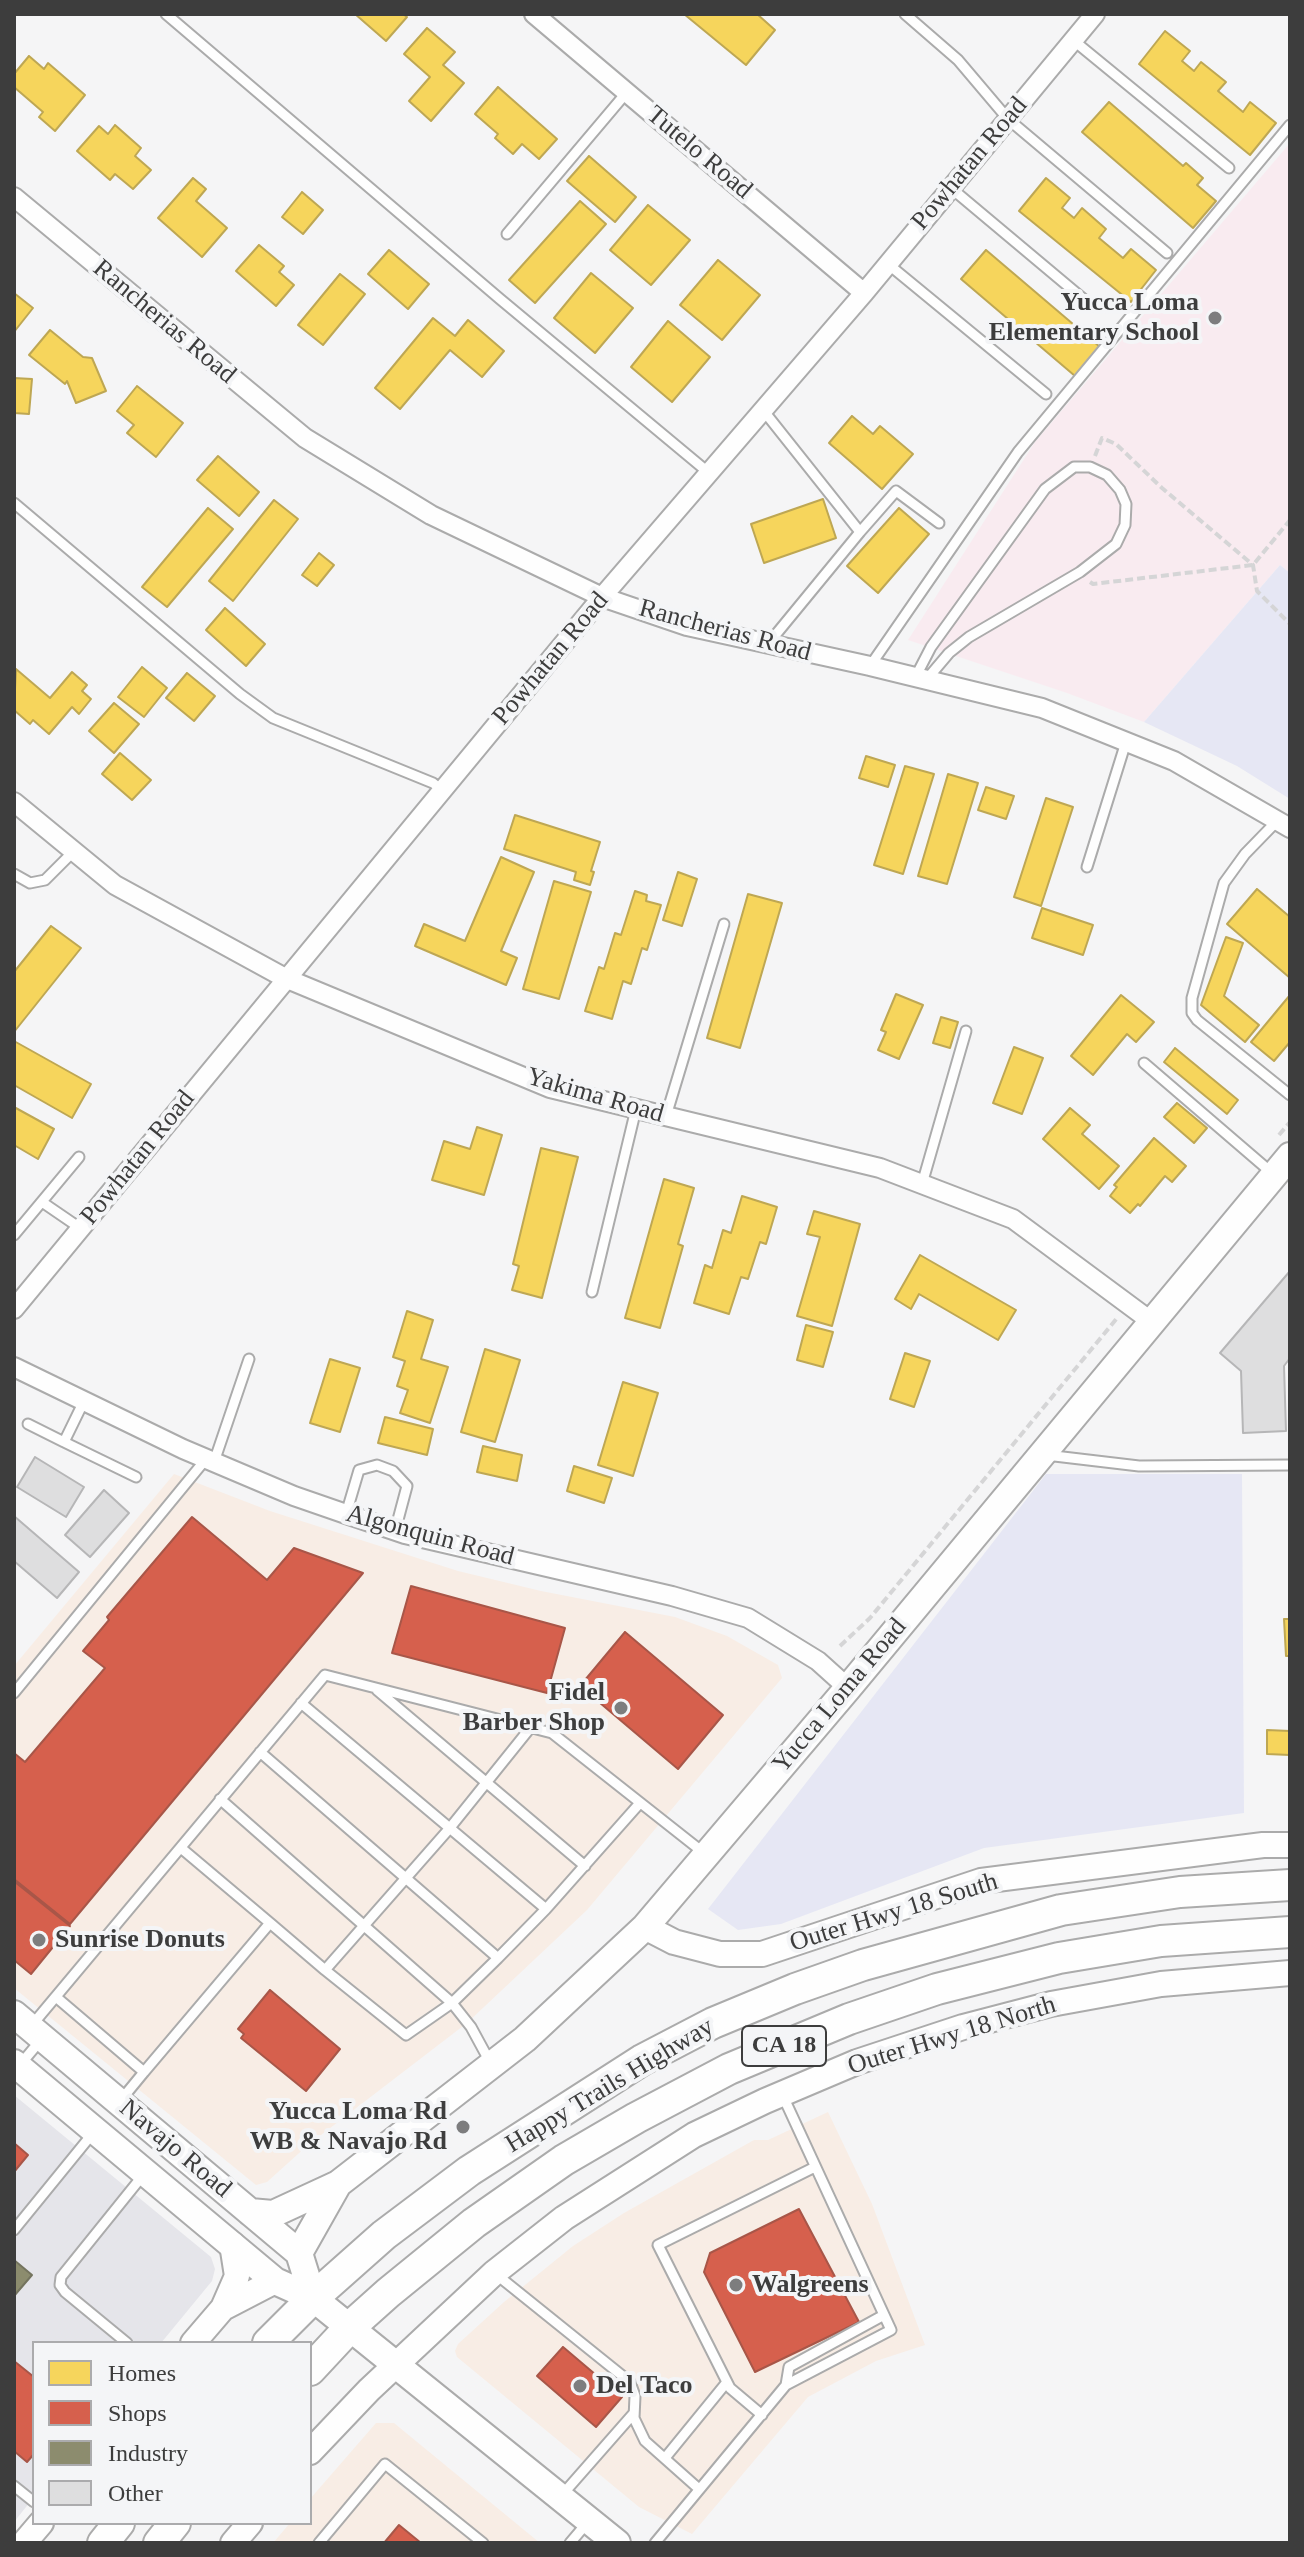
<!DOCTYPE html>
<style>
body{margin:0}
#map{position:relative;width:1304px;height:2557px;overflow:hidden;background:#f5f5f6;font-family:"Times New Roman",serif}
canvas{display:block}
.frame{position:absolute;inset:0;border:16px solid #3d3d3d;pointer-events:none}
.legend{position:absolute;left:32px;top:2341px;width:280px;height:184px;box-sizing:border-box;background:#f4f5f7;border:2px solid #ababad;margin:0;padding:10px 14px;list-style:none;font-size:24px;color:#3d3d3d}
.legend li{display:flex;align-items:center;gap:16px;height:40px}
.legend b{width:40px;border:2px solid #ababad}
</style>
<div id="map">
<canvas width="1304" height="2557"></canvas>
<div class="frame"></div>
<ul class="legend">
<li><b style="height:22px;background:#f6d55c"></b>Homes</li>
<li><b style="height:22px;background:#d6604d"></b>Shops</li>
<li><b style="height:22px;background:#8c8c6e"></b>Industry</li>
<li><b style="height:22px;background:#dededf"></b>Other</li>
</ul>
</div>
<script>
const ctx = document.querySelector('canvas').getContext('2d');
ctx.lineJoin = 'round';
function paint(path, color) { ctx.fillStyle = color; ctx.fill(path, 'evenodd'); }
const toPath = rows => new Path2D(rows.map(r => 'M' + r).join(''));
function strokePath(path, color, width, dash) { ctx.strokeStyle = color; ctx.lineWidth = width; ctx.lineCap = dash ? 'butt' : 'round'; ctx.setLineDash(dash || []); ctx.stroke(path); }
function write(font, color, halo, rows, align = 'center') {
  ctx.font = font + ' "Times New Roman",serif'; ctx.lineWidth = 8; ctx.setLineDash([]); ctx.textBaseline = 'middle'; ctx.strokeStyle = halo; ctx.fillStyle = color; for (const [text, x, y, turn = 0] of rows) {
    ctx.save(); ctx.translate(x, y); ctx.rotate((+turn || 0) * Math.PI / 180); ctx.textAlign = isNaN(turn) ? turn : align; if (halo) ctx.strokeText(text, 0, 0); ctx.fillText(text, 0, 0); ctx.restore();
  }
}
paint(toPath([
 [174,1474,270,1511,458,1571,541,1591,675,1617,727,1636,778,1665,782,1678,587,1910,467,2023,308,2145,267,2182,256,2185,14,1988,14,1666],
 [828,2112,872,2204,925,2345,876,2361,808,2397,692,2534,639,2507,457,2357,455,2351,458,2344,504,2302,573,2246,624,2213,754,2140,768,2140],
 [376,2423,394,2423,540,2543,273,2543,290,2523,310,2523,310,2499]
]), '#f8ede5');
paint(toPath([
 [14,2095,211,2257,215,2269,212,2281,161,2343,34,2343,34,2497,14,2522]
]), '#e5e5ea');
paint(toPath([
 [1290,143,1290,573,1280,565,1144,722,1067,693,908,640,1035,442]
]), '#f9ebf0');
paint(toPath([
 [1280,565,1290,573,1290,799,1237,766,1144,722],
 [1046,1474,1242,1474,1244,1813,984,1848,781,1924,738,1930,708,1909]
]), '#e6e7f4');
const homes = toPath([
 [355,14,403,14,407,17,386,41,355,14],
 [684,14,757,14,775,30,746,65,684,14],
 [427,28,455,52,443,65,464,83,431,121,409,101,430,77,404,54,427,28],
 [1165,31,1190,51,1182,61,1194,71,1201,62,1226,82,1218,91,1243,112,1250,102,1276,123,1250,155,1139,64,1165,31],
 [29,56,44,69,48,63,85,95,55,131,39,117,43,112,14,87,14,74,29,56],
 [498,87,557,139,539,159,522,144,513,154,495,138,498,134,475,114,498,87],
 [1109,102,1183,166,1186,163,1203,178,1197,185,1216,201,1193,228,1082,132,1109,102],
 [115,125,141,148,135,156,151,170,133,189,115,174,110,180,77,151,99,126,108,134,115,125],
 [589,156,636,197,615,222,567,181,589,156],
 [193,178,206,189,196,201,227,228,202,257,158,218,193,178],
 [1046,178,1070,198,1062,208,1074,218,1082,208,1106,229,1099,238,1123,258,1131,249,1156,270,1131,302,1019,211,1046,178],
 [302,192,323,210,303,234,282,217,302,192],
 [580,201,606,224,535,303,509,280,580,201],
 [648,205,690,240,651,285,610,250,648,205],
 [259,245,284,266,279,272,294,285,276,306,236,271,259,245],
 [389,250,429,284,408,309,368,274,389,250],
 [986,250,1100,347,1075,376,961,279,986,250],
 [718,260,760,295,722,340,680,305,718,260],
 [591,273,633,308,595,353,554,318,591,273],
 [340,274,365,294,323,345,298,325,340,274],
 [14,293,33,308,14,332,14,293],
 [433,318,455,336,468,320,504,351,482,377,450,350,400,409,375,388,433,318],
 [668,321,710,357,672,402,631,367,668,321],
 [50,330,83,357,92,358,106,391,76,403,67,381,65,384,29,355,50,330],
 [14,378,32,379,29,414,14,413,14,378],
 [137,386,183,423,156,457,127,433,134,425,117,411,137,386],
 [852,416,873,434,880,426,913,454,882,489,829,443,852,416],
 [218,456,259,492,239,516,197,480,218,456],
 [823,499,836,538,764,563,751,524,823,499],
 [274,500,298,519,233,601,209,581,274,500],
 [208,508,233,529,167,607,142,587,208,508],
 [899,508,929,534,878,593,847,566,899,508],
 [319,553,334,565,317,586,302,575,319,553],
 [225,608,265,644,246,666,206,630,225,608],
 [142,667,167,688,144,717,118,697,142,667],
 [16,669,50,698,72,672,87,685,82,691,91,699,79,714,72,707,49,734,33,720,30,724,14,710,16,669],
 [187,673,215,696,194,721,166,698,187,673],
 [114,703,139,724,114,753,89,731,114,703],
 [120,753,151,780,132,800,102,774,120,753],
 [866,756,895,765,888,787,859,778,866,756],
 [905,766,934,774,903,874,874,865,905,766],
 [948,774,978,783,947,884,918,876,948,774],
 [986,787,1014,796,1006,819,978,810,986,787],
 [1046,798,1073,807,1041,906,1014,897,1046,798],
 [515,815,600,842,591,871,594,872,590,885,574,880,576,872,504,849,515,815],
 [501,857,534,872,501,951,517,958,506,985,415,946,424,924,465,941,501,857],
 [678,872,697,879,682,926,663,920,678,872],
 [554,881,591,892,559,999,523,989,554,881],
 [1257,889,1290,917,1290,978,1227,924,1257,889],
 [635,891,647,895,646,901,661,905,647,950,642,948,631,984,623,981,612,1019,585,1011,599,967,604,969,615,933,621,935,635,891],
 [748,894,782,903,740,1048,707,1038,748,894],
 [1042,908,1093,925,1083,955,1032,938,1042,908],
 [51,926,81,948,14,1032,14,972,51,926],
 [1226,937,1243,943,1224,996,1259,1025,1245,1042,1201,1005,1226,937],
 [896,994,923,1005,899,1059,878,1050,886,1032,881,1030,896,994],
 [1121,995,1154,1022,1136,1042,1127,1034,1093,1075,1071,1056,1121,995],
 [1290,995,1290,1042,1274,1061,1251,1042,1290,995],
 [941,1017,958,1022,950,1048,933,1043,941,1017],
 [14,1041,91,1084,72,1118,14,1085,14,1041],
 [1014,1047,1043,1058,1022,1114,993,1103,1014,1047],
 [1175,1048,1238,1100,1227,1114,1164,1062,1175,1048],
 [1177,1103,1207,1128,1194,1143,1164,1117,1177,1103],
 [14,1107,54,1129,38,1159,14,1145,14,1107],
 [1070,1108,1090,1125,1082,1134,1119,1166,1099,1189,1043,1139,1070,1108],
 [477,1127,502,1135,484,1195,432,1180,444,1141,470,1149,477,1127],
 [1154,1138,1186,1166,1172,1182,1165,1176,1140,1206,1138,1204,1130,1213,1110,1196,1117,1187,1114,1185,1154,1138],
 [541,1148,578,1157,542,1298,512,1290,519,1266,513,1264,541,1148],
 [664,1179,694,1188,678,1244,683,1246,660,1328,625,1318,664,1179],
 [742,1196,777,1207,766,1244,760,1242,748,1279,741,1277,729,1314,694,1303,705,1265,712,1268,723,1230,731,1233,742,1196],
 [814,1211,860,1224,832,1326,797,1316,820,1237,807,1234,814,1211],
 [920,1255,1016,1310,998,1340,919,1294,911,1309,895,1299,920,1255],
 [407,1311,433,1320,421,1359,448,1367,430,1423,400,1413,408,1390,397,1386,405,1361,393,1357,407,1311],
 [806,1325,833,1332,823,1367,797,1360,806,1325],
 [485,1349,520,1360,495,1442,461,1432,485,1349],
 [905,1353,930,1361,914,1407,890,1399,905,1353],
 [330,1359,360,1368,340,1432,310,1423,330,1359],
 [623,1382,658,1393,633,1476,598,1465,623,1382],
 [385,1417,433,1429,427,1455,378,1443,385,1417],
 [483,1446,522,1455,517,1481,477,1472,483,1446],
 [574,1466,612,1478,604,1503,567,1491,574,1466],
 [1284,1619,1290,1619,1290,1656,1286,1656,1284,1619],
 [1267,1730,1290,1731,1290,1755,1267,1754,1267,1730]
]);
paint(homes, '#f6d55c');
strokePath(homes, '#bea753', 2);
const shops = toPath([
 [192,1517,267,1580,294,1548,363,1573,70,1924,14,1879,14,1753,25,1762,105,1668,83,1651,109,1620,107,1617,192,1517],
 [411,1586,565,1628,547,1693,392,1653,411,1586],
 [625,1632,723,1715,678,1769,580,1686,625,1632],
 [15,1882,70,1926,31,1974,14,1960,15,1882],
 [270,1990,340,2049,306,2091,241,2038,244,2034,238,2029,270,1990],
 [14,2143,28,2155,14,2172,14,2143],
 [799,2209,859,2322,755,2372,704,2272,710,2253,799,2209],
 [563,2347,622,2397,596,2427,537,2376,563,2347],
 [14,2361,34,2377,34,2454,27,2462,14,2451,14,2361],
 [399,2525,421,2543,384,2543,399,2525]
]);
paint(shops, '#d6604d');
strokePath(shops, '#a85648', 2);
const industry = toPath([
 [14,2260,32,2275,14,2296,14,2260]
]);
paint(industry, '#8c8c6e');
strokePath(industry, '#74745f', 2);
const building = toPath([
 [1290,1271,1290,1358,1284,1366,1286,1431,1243,1433,1241,1371,1220,1353,1290,1271],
 [35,1457,84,1487,66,1517,17,1487,35,1457],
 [104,1490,129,1513,90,1557,65,1535,104,1490],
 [14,1516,79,1572,57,1598,14,1561,14,1516]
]);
paint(building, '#dededf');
strokePath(building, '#b6b6b7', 2);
const service = toPath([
 [166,14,500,299,709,473],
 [905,14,958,60,1008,119,1167,253],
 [1073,40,1229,168],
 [951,188,1087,302],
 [507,234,627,92],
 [888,264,1046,394],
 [763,410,860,532,768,644],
 [14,503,240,694,273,718,433,783,442,790],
 [860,532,896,491,939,523],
 [870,666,1018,452,1290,125],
 [916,676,931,647,1045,489,1074,467,1090,467,1107,475,1120,490,1126,504,1125,525,1116,544,1080,572,969,637,949,653,927,679],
 [1278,820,1245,854,1224,883,1192,998,1192,1013,1197,1020,1290,1095],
 [1087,867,1126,742],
 [14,874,30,883,45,880,74,851],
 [1144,1063,1272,1173],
 [666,1116,724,924],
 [922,1184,966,1031],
 [42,1202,80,1228],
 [14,1235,79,1157],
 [592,1292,636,1109],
 [84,1401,64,1442,136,1477],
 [28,1424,64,1442],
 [1046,1455,1139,1466,1290,1465],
 [214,1462,249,1359],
 [346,1514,359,1470,377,1465,393,1471,407,1486,395,1531],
 [377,1690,585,1866],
 [14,1693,206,1459],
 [260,1752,498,1958,546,1909,301,1703],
 [220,1799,452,2003,471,2027,490,2062],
 [546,1909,640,1803],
 [270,1923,325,1970],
 [498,1958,452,2003,406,2035,325,1970,449,1829,531,1727],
 [56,1997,144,2072,270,1923,181,1848],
 [32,2025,325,1675,552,1733,704,1853],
 [19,2066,40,2041],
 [121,2100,144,2072],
 [14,2230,93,2133],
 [497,2275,630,2382,635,2396,634,2418,645,2441,699,2489],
 [127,2343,65,2292,60,2285,61,2277,144,2174],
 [786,2385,789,2367,884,2315],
 [762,2415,730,2388,658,2245,815,2167],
 [665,2458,727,2382],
 [14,2486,34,2502],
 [562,2495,634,2413],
 [319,2543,385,2464,483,2543],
 [570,2543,587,2523],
 [655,2543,786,2385,891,2330,782,2094]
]);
const minor = toPath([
 [534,14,864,293],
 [14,197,305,438,431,515,602,597,687,626,870,666,1042,708,1174,761,1290,828],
 [14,802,115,885,285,978,550,1088,880,1168,1013,1219,1152,1322],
 [14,1309,602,597,864,293,1095,14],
 [14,1367,183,1449,294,1496,346,1514,405,1534,672,1596,748,1618,818,1661,848,1688]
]);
const tertiary = toPath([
 [645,1927,674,1942,720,1954,762,1954,981,1881,1263,1845,1290,1845],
 [223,2308,275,2281],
 [193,2343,223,2308,237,2276,232,2244],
 [310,2452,369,2390,494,2273,564,2218,694,2135,765,2101,857,2062,963,2027,1051,2004,1161,1984,1290,1973],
 [24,2543,41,2523],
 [233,2543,250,2523]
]);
const secondary = toPath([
 [14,2014,299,2253,313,2298],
 [14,2063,275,2281,313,2298,617,2543],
 [250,2212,273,2214,338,2184,525,2039,645,1927,848,1688,1290,1156],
 [299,2253,338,2184]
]);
const primary = toPath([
 [268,2343,313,2298,384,2235,469,2171,642,2060,713,2023,795,1989,863,1965,1061,1910,1180,1892,1290,1885],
 [310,2370,350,2327,388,2293,474,2223,564,2160,636,2118,729,2069,849,2019,937,1989,1059,1958,1161,1941,1290,1932],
 [103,2543,119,2523],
 [159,2543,175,2523]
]);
strokePath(service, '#ababab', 13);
strokePath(minor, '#ababab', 22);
strokePath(tertiary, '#ababab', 28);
strokePath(secondary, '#ababab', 30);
strokePath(primary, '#ababab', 34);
strokePath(toPath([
 [1095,456,1102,438,1116,444,1162,488,1253,565,1257,591,1290,624],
 [1090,582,1093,584,1253,565,1290,520],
 [1279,1135,1290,1122],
 [840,1646,870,1618,1118,1317]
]), '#d5d5d6', 4, [8, 4]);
strokePath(service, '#fefefe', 9);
strokePath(minor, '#fefefe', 18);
strokePath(tertiary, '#fefefe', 24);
strokePath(secondary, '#fefefe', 26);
strokePath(primary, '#fefefe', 30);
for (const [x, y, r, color] of [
 [1215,318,8,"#7d7d7e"],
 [621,1708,8,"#7d7d7e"],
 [39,1940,8,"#7d7d7e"],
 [463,2127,8,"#7d7d7e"],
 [736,2285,8,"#7d7d7e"],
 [580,2386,8,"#7d7d7e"]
]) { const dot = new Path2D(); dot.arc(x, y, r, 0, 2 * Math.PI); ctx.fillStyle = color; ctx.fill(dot); strokePath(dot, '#f4f5f7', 3); }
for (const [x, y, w] of [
 [784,2046,84]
]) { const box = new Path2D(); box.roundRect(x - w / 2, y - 20, w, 40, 6); ctx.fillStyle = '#f4f5f7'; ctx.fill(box); strokePath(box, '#3d3d3d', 2); }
write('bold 24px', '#3d3d3d', null, [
 ["CA 18",784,2046]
]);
write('26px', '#3d3d3d', '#f4f5f7', [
 ["Tutelo Road",699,153,40],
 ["Powhatan Road",970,164,-50],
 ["Rancherias Road",164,322,40],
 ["Rancherias Road",725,631,15],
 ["Powhatan Road",551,659,-50],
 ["Yakima Road",595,1096,16],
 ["Powhatan Road",138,1158,-51],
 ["Algonquin Road",430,1536,15],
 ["Yucca Loma Road",840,1696,-50],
 ["Outer Hwy 18 South",894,1913,-17],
 ["Outer Hwy 18 North",952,2036,-17],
 ["Happy Trails Highway",610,2086,-31],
 ["Navajo Road",175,2149,40]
]);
write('bold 26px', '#3d3d3d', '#f4f5f7', [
 ["Yucca Loma",1199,303],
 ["Elementary School",1199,333],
 ["Fidel",605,1693],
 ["Barber Shop",605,1723],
 ["Sunrise Donuts",55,1940,"left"],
 ["Yucca Loma Rd",447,2112],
 ["WB & Navajo Rd",447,2142],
 ["Walgreens",752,2285,"left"],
 ["Del Taco",596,2386,"left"]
], 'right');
</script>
